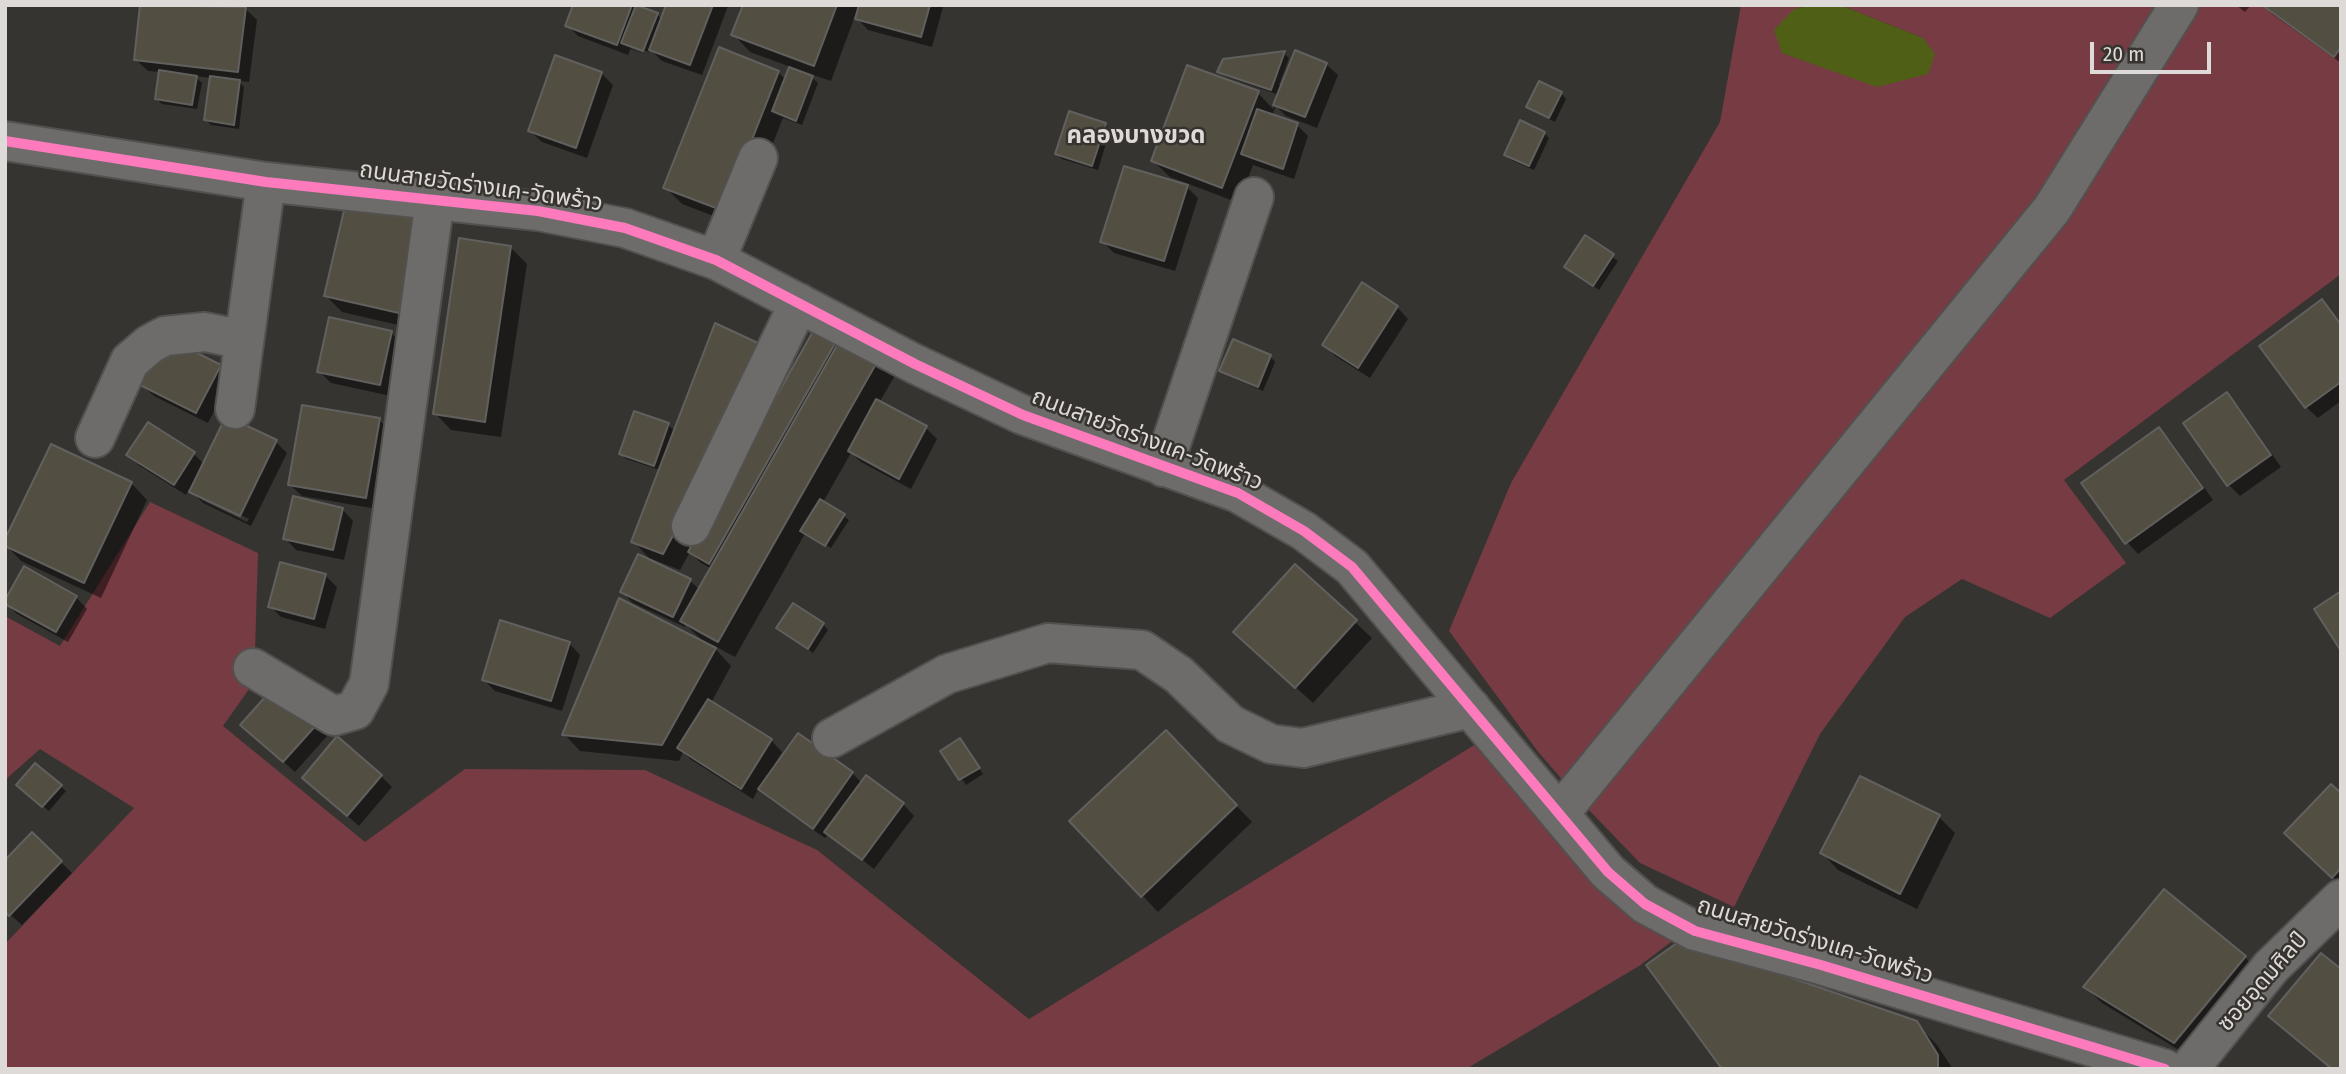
<!DOCTYPE html>
<meta charset="utf-8">
<style>
body{margin:0}
#map{position:relative;width:2346px;height:1074px;overflow:hidden;background:#363431;font-family:"Fira Sans Condensed",sans-serif}
canvas{display:block}
.frame{position:absolute;inset:0;border:7px solid #dddad8;pointer-events:none}
.scale{position:absolute;left:2090px;top:42px;width:121px;height:32px;box-sizing:border-box;border:4px solid #dddad8;border-top:0;padding-left:9px;font-size:21px;line-height:24px;white-space:nowrap;color:#dddad8;-webkit-text-stroke:5px #373430;paint-order:stroke}
</style>
<div id="map">
<canvas width="2346" height="1074"></canvas>
<div class="frame"></div>
<div class="scale">20 m</div>
</div>
<script>
const ctx = document.querySelector('canvas').getContext('2d');
ctx.lineJoin = 'round';
function paint(path, color) { ctx.fillStyle = color; ctx.fill(path, 'evenodd'); }
const toPath = rows => new Path2D(rows.map(r => 'M' + r).join(''));
function strokePath(path, color, width, dash) { ctx.strokeStyle = color; ctx.lineWidth = width; ctx.lineCap = dash ? 'butt' : 'round'; ctx.setLineDash(dash || []); ctx.stroke(path); }
function write(font, color, halo, rows, align = 'center') {
  ctx.font = font + ' "Fira Sans Condensed","Noto Sans Thai",sans-serif'; ctx.lineWidth = 5; ctx.setLineDash([]); ctx.textBaseline = 'middle'; ctx.strokeStyle = halo; ctx.fillStyle = color; for (const [text, x, y, turn = 0] of rows) {
    ctx.save(); ctx.translate(x, y); ctx.rotate((+turn || 0) * Math.PI / 180); ctx.textAlign = isNaN(turn) ? turn : align; if (halo) ctx.strokeText(text, 0, 0); ctx.fillText(text, 0, 0); ctx.restore();
  }
}
paint(toPath([
 [1741,5,1813,5,1794,9,1923,38,1840,5,2341,5,2341,274,2064,480,2126,563,2050,618,1962,579,1905,617,1820,734,1734,907,1640,863,1586,807,1539,753,1449,631,1511,483,1720,122],
 [150,502,258,553,254,682,223,726,365,842,465,769,645,770,817,850,1029,1019,1476,744,1675,939,1639,966,1466,1069,5,1069,5,944,134,808,40,749,5,780,5,616,60,646]
]), '#773b43');
paint(toPath([
 [1813,5,1840,5,1923,38,1935,54,1928,74,1877,87,1782,53,1774,30,1794,9]
]), '#4f6016');
paint(toPath([
 [142,5,218,5,245,8,257,20,249,82,239,81,244,87,239,129,211,125,206,120,212,78,195,76,202,83,197,109,162,104,157,99,161,72,148,71,136,60],
 [575,5,647,5,646,10,657,14,662,20,668,5,728,6,702,75,662,61,650,49,649,52,631,45,631,49,648,55,631,48,628,55,578,36,567,25],
 [745,5,941,5,943,7,932,47,868,30,855,16,831,81,807,73,818,83,802,125,783,118,740,226,682,204,665,187,778,72,786,80,791,67,750,52,734,35],
 [2236,5,2251,5,2245,12],
 [2264,5,2341,5,2341,63,2272,14],
 [1284,53,1289,58,1279,85,1282,86,1326,64,1338,75,1317,128,1286,116,1276,106,1272,116,1297,125,1308,136,1294,179,1253,165,1239,203,1170,177,1153,161,1258,93,1273,109,1279,95,1225,76,1219,71],
 [601,73,613,85,587,158,542,142,530,131],
 [1561,93,1566,99,1555,122,1534,112,1529,107],
 [1105,125,1110,130,1098,170,1062,159,1057,154],
 [1544,133,1549,138,1534,170,1511,160,1506,154],
 [1183,183,1198,198,1175,271,1114,253,1102,241],
 [419,220,415,329,342,312,326,296],
 [1585,238,1618,261,1599,290,1566,267],
 [511,248,527,264,501,437,451,430,435,413],
 [1363,285,1397,307,1408,319,1370,378,1335,356,1324,344],
 [2322,302,2341,323,2341,401,2318,418,2306,407,2262,346],
 [816,330,897,372,879,403,926,428,937,439,911,489,861,462,851,453,823,502,849,520,831,548,806,532,735,657,711,644,731,666,711,703,771,740,782,752,775,764,777,765,852,773,862,783,903,804,914,816,874,869,829,834,825,838,771,800,759,788,753,799,690,759,683,752,679,761,580,751,564,734,705,643,686,625,685,627,633,603,622,592,639,557,690,581,700,590,712,569,701,563,690,552,680,570,649,558,633,541,660,470,626,459,621,453,668,425,675,431,750,446],
 [391,333,403,344,391,396,331,383,319,371],
 [1270,356,1275,362,1263,391,1226,375,1221,370],
 [219,366,231,378,208,423,154,396,142,385],
 [2227,394,2238,406,2281,467,2240,496,2228,484],
 [379,420,391,431,377,509,302,496,290,485],
 [2159,429,2170,440,2213,500,2138,554,2127,542],
 [276,442,287,453,251,526,203,503,189,489,186,495,140,466,128,455,193,453,204,464],
 [202,496,249,519,247,522,202,500],
 [131,483,147,500,101,598,21,561,5,544],
 [342,509,353,521,344,560,296,550,285,538],
 [1295,566,1372,638,1313,703,1252,648],
 [325,575,337,587,325,629,281,617,270,606],
 [76,597,87,609,68,642,17,614,6,603],
 [823,624,828,630,813,653,779,628],
 [569,643,580,655,562,711,495,691,484,680],
 [317,724,328,735,295,772,254,736],
 [960,740,983,774,966,785,943,751],
 [1182,749,1252,822,1158,912,1142,895],
 [381,776,392,787,359,826,316,789],
 [60,786,66,791,49,811,24,790],
 [2341,795,2341,885,2298,844],
 [1939,817,1955,833,1917,909,1838,870,1822,853],
 [32,834,72,873,22,925,5,910],
 [2164,891,2245,957,2261,974,2192,1058,2102,1003,2085,987],
 [2271,1016,2341,1069,2331,1069,2287,1033],
 [1916,1023,1937,1045,1953,1069,1724,1069]
]), '#0007');
const building = toPath([
 [140,5,246,7,238,72,134,60,140,5],
 [573,5,632,5,617,45,565,26,573,5],
 [636,5,658,13,643,51,621,43,636,5],
 [666,5,713,5,690,65,649,50,666,5],
 [743,5,837,5,814,66,731,35,743,5],
 [859,5,930,5,921,37,855,19,859,5],
 [2262,5,2341,5,2341,47,2334,57,2262,5],
 [719,47,779,71,724,211,663,188,719,47],
 [1295,50,1327,63,1305,117,1273,105,1295,50],
 [1285,51,1271,90,1217,72,1223,59,1285,51],
 [555,55,602,72,576,148,528,131,555,55],
 [1187,65,1259,91,1222,188,1151,161,1187,65],
 [789,67,813,76,796,121,772,111,789,67],
 [159,70,197,76,192,105,155,99,159,70],
 [210,76,240,80,234,125,204,120,210,76],
 [1539,81,1562,92,1549,118,1526,107,1539,81],
 [1257,109,1298,123,1283,169,1241,154,1257,109],
 [1069,111,1106,123,1092,166,1055,154,1069,111],
 [1520,120,1545,132,1529,166,1504,155,1520,120],
 [1124,166,1188,185,1164,261,1100,242,1124,166],
 [346,202,420,219,399,313,324,296,346,202],
 [1585,235,1614,254,1593,286,1564,267,1585,235],
 [459,238,511,246,485,422,433,414,459,238],
 [1362,282,1398,306,1358,368,1322,345,1362,282],
 [2322,299,2341,325,2341,382,2305,408,2259,346,2322,299],
 [329,317,392,331,380,385,317,372,329,317],
 [715,323,773,350,663,554,631,542,715,323],
 [815,328,837,340,709,564,688,552,815,328],
 [844,333,881,355,718,642,680,621,844,333],
 [165,337,221,365,196,413,140,385,165,337],
 [1233,339,1271,355,1258,387,1219,371,1233,339],
 [2227,392,2271,455,2227,486,2183,423,2227,392],
 [876,399,927,426,899,479,848,451,876,399],
 [302,405,380,418,366,498,288,485,302,405],
 [634,411,669,423,654,466,619,454,634,411],
 [226,416,277,440,240,516,189,492,226,416],
 [148,422,195,452,174,485,126,455,148,422],
 [2159,427,2203,488,2125,544,2081,483,2159,427],
 [51,444,132,482,84,583,5,546,5,539,51,444],
 [293,496,343,508,333,550,283,539,293,496],
 [820,499,845,514,825,546,800,531,820,499],
 [638,554,691,579,673,617,620,592,638,554],
 [280,562,326,574,314,619,268,607,280,562],
 [1295,564,1357,620,1295,688,1233,632,1295,564],
 [24,566,77,596,56,632,5,604,5,600,24,566],
 [2341,591,2341,651,2314,609,2341,591],
 [619,598,716,648,662,745,562,735,619,598],
 [793,603,824,623,808,649,776,628,793,603],
 [500,620,570,642,551,701,482,680,500,620],
 [275,686,318,723,283,762,240,725,275,686],
 [708,699,772,739,741,789,677,748,708,699],
 [1166,730,1237,805,1141,897,1069,821,1166,730],
 [798,733,853,772,813,829,758,789,798,733],
 [337,736,382,775,347,816,302,778,337,736],
 [960,738,980,768,959,780,940,751,960,738],
 [35,763,62,785,42,807,16,785,35,763],
 [866,775,904,803,862,860,824,832,866,775],
 [1860,776,1940,815,1900,894,1820,853,1860,776],
 [2331,784,2341,793,2341,868,2332,878,2284,833,2331,784],
 [32,832,62,861,9,916,5,912,5,860,32,832],
 [2164,889,2246,956,2174,1043,2083,987,2164,889],
 [1681,940,1917,1021,1938,1055,1938,1069,1722,1069,1646,965,1681,940],
 [2321,953,2341,969,2341,1069,2332,1069,2268,1016,2321,953]
]);
paint(building, '#524f42');
strokePath(building, '#61605e', 2);
const minor = toPath([
 [5,141,266,182,538,211,625,228,716,260,915,364,1023,415,1238,493,1304,531,1352,567,1608,872,1645,904,1695,931,1821,965,2165,1069],
 [716,260,758,158],
 [235,409,266,182],
 [95,438,130,361,150,344,165,336,205,332,244,340],
 [1163,467,1254,197],
 [691,526,799,303],
 [253,668,334,716,355,710,369,684,435,199],
 [832,738,947,674,1048,643,1142,650,1179,675,1230,724,1271,744,1303,748,1471,708],
 [1559,814,2052,209,2179,5],
 [2189,1069,2271,967,2341,899]
]);
strokePath(minor, '#53514f', 42);
strokePath(minor, '#6e6c6b', 38);
strokePath(toPath([
 [5,141,266,182,538,211,625,228,716,260,915,364,1023,415,1238,493,1304,531,1352,567,1608,872,1645,904,1695,931,1821,965,2165,1069]
]), '#fd7abc', 10);
write('23px', '#dddad8', '#373430', [
 ["ถนนสายวัดร่างแค-วัดพร้าว",481,187,8],
 ["ถนนสายวัดร่างแค-วัดพร้าว",1147,440,21],
 ["ถนนสายวัดร่างแค-วัดพร้าว",1815,941,17],
 ["ซอยอุดมศิลป์",2263,982,-49]
]);
write('bold 24px', '#dddad8', '#373430', [
 ["คลองบางขวด",1136,136]
]);
</script>
